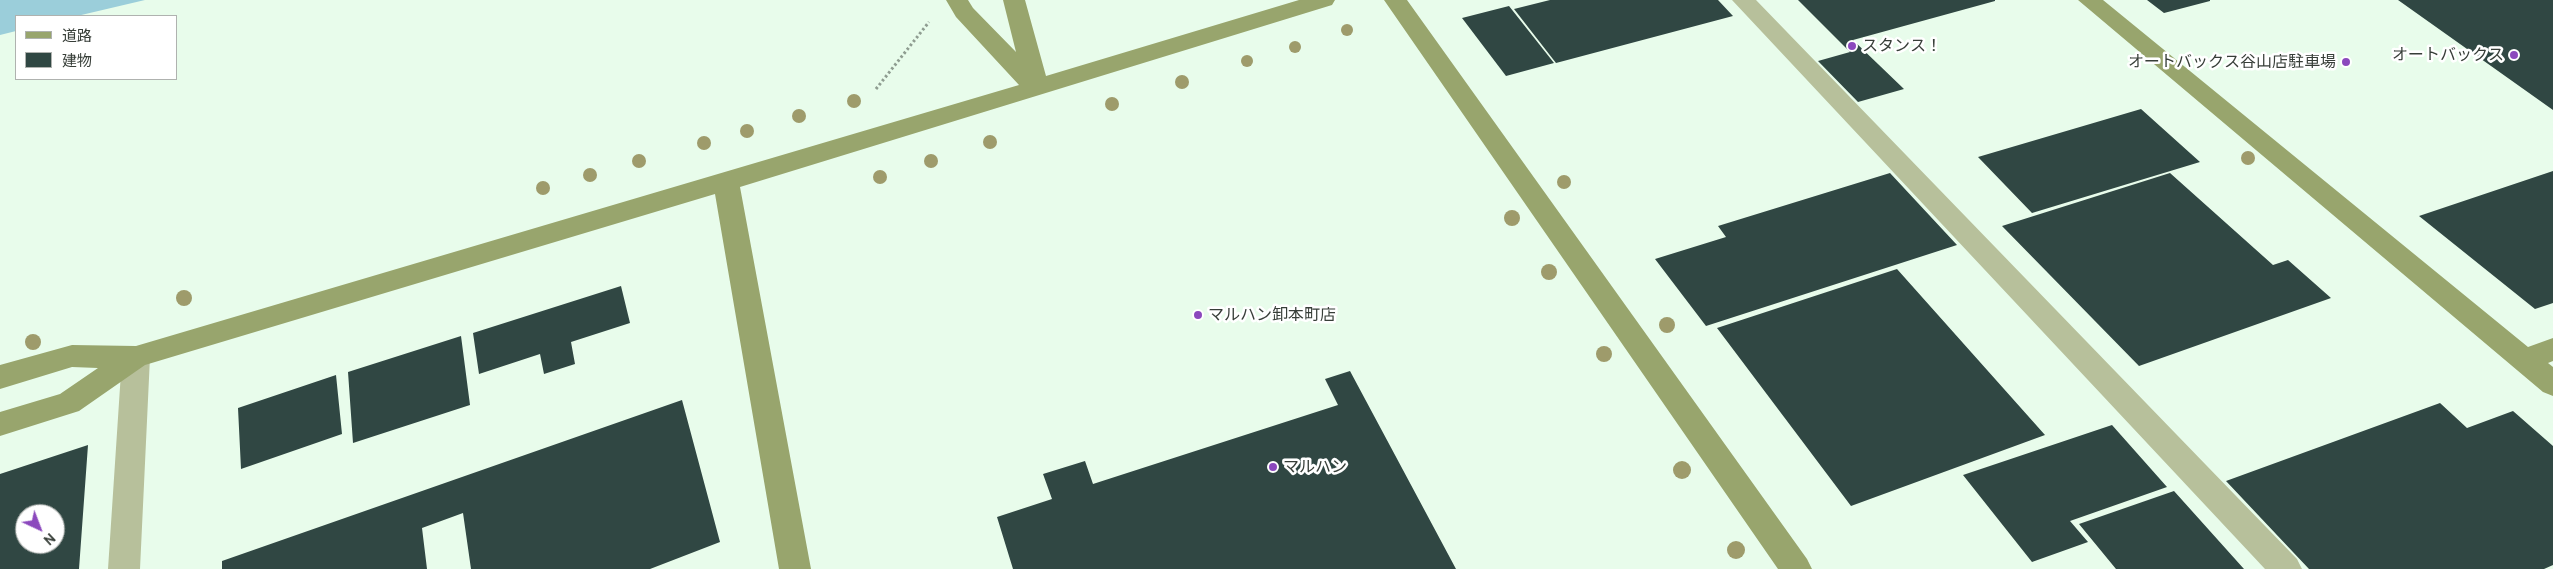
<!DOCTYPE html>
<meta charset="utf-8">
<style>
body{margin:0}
#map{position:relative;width:2553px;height:569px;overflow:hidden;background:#e8fceb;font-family:Cabin,"Noto Sans JP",sans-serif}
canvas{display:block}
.legend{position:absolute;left:15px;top:15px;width:162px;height:65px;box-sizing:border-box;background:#fff;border:1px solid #afb2af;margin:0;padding:6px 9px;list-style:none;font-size:15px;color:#373e38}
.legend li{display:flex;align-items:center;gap:10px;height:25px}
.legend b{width:25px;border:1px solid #afb2af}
.north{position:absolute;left:15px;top:504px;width:50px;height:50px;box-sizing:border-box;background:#fff;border:1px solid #afb2af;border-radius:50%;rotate:137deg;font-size:14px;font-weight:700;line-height:20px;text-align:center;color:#373e38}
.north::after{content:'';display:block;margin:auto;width:18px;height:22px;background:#8b48bd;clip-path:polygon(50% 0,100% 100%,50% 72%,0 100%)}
</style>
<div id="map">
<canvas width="2553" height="569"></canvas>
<ul class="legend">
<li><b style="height:6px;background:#98a56d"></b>道路</li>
<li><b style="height:14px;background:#304743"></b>建物</li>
</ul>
<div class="north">N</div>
</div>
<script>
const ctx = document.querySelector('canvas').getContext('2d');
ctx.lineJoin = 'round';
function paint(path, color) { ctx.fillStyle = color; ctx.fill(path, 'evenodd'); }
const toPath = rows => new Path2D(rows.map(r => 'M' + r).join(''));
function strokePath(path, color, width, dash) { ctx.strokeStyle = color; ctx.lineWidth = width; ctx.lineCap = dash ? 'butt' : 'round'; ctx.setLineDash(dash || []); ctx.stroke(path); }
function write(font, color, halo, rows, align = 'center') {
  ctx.font = font + ' Cabin,"Noto Sans JP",sans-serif'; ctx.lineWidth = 5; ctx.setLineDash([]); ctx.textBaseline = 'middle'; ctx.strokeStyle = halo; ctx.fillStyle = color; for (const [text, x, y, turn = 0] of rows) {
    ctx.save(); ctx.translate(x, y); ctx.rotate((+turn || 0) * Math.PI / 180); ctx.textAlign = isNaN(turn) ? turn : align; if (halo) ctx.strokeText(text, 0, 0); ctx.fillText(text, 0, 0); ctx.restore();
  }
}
paint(toPath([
 [0,0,145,0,77,16,16,16,16,31,0,35]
]), '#9bceda');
paint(toPath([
 [1550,0,1718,0,1733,16,1556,63,1514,9],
 [1798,0,1995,0,1995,1,1853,40,1904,89,1858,102,1818,61,1850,52],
 [2147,0,2210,0,2210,1,2164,13],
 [2398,0,2553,0,2553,110],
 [1509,6,1554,63,1506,76,1462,18],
 [2141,109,2200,162,2032,213,1978,157],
 [2553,171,2553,303,2535,309,2419,216],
 [1890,173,1957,245,1706,326,1655,259,1726,237,1718,226],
 [2170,173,2273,265,2288,260,2331,298,2139,366,2002,226],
 [1897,269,2045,435,1851,506,1717,328],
 [621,286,630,323,571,342,575,364,544,374,540,354,479,374,473,333],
 [461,336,470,405,353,443,348,372],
 [1350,371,1456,569,1013,569,997,517,1052,499,1043,474,1085,461,1093,484,1338,405,1325,379],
 [336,375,342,434,241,469,238,408],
 [682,400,720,542,650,569,471,569,463,513,422,528,427,569,222,569,222,561],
 [2440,403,2467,428,2513,411,2553,446,2553,565,2544,569,2309,569,2226,481],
 [2112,425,2167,487,2070,521,2088,542,2032,562,1963,475],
 [88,445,79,569,0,569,0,474],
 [25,514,55,514,55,544,25,544],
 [2174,491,2244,569,2116,569,2079,524]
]), '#304743');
strokePath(toPath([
 [876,89,929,22]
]), '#8f9d91', 3, [2.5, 2.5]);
paint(toPath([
 [1732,0,1756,0,2297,559,2302,569,2265,569,1732,0],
 [136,346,146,349,150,357,140,569,108,569,122,357,126,349,136,346]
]), '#b7c09b');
paint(toPath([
 [946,0,968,0,973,8,1016,52,1003,0,1025,0,1046,76,1299,0,1335,0,1332,5,740,187,811,569,779,569,715,194,145,365,79,411,0,436,0,412,60,394,98,368,72,367,0,389,0,365,72,345,136,346,1019,85,956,17,946,0],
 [1384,0,1407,0,1807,559,1812,569,1778,569,1384,0],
 [2078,0,2103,0,2528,347,2553,338,2553,361,2548,363,2553,367,2553,396,2543,392,2078,0]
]), '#98a56d');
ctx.fillStyle = '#9e9b6b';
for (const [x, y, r] of [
 [1347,30,6],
 [1295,47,6],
 [1247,61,6],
 [1182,82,7],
 [854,101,7],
 [1112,104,7],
 [799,116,7],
 [747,131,7],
 [990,142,7],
 [704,143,7],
 [2248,158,7],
 [639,161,7],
 [931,161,7],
 [590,175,7],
 [880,177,7],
 [1564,182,7],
 [543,188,7],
 [1512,218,8],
 [1549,272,8],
 [184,298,8],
 [1667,325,8],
 [33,342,8],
 [1604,354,8],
 [1682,470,9],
 [1736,550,9]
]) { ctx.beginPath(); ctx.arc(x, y, r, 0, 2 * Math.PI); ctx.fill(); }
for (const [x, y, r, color] of [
 [1852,46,5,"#8b48bd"],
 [2514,55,5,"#8b48bd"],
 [2346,62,5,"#8b48bd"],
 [1198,315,5,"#8b48bd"],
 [1273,467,5,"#8b48bd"]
]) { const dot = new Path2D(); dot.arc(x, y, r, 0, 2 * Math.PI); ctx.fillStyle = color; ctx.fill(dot); strokePath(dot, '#fff', 2); }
write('16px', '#373e38', '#fff', [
 ["スタンス！",1862,46],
 ["オートバックス",2504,55,"right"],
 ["オートバックス谷山店駐車場",2336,62,"right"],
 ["マルハン卸本町店",1208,315],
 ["マルハン",1283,467]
], 'left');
</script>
